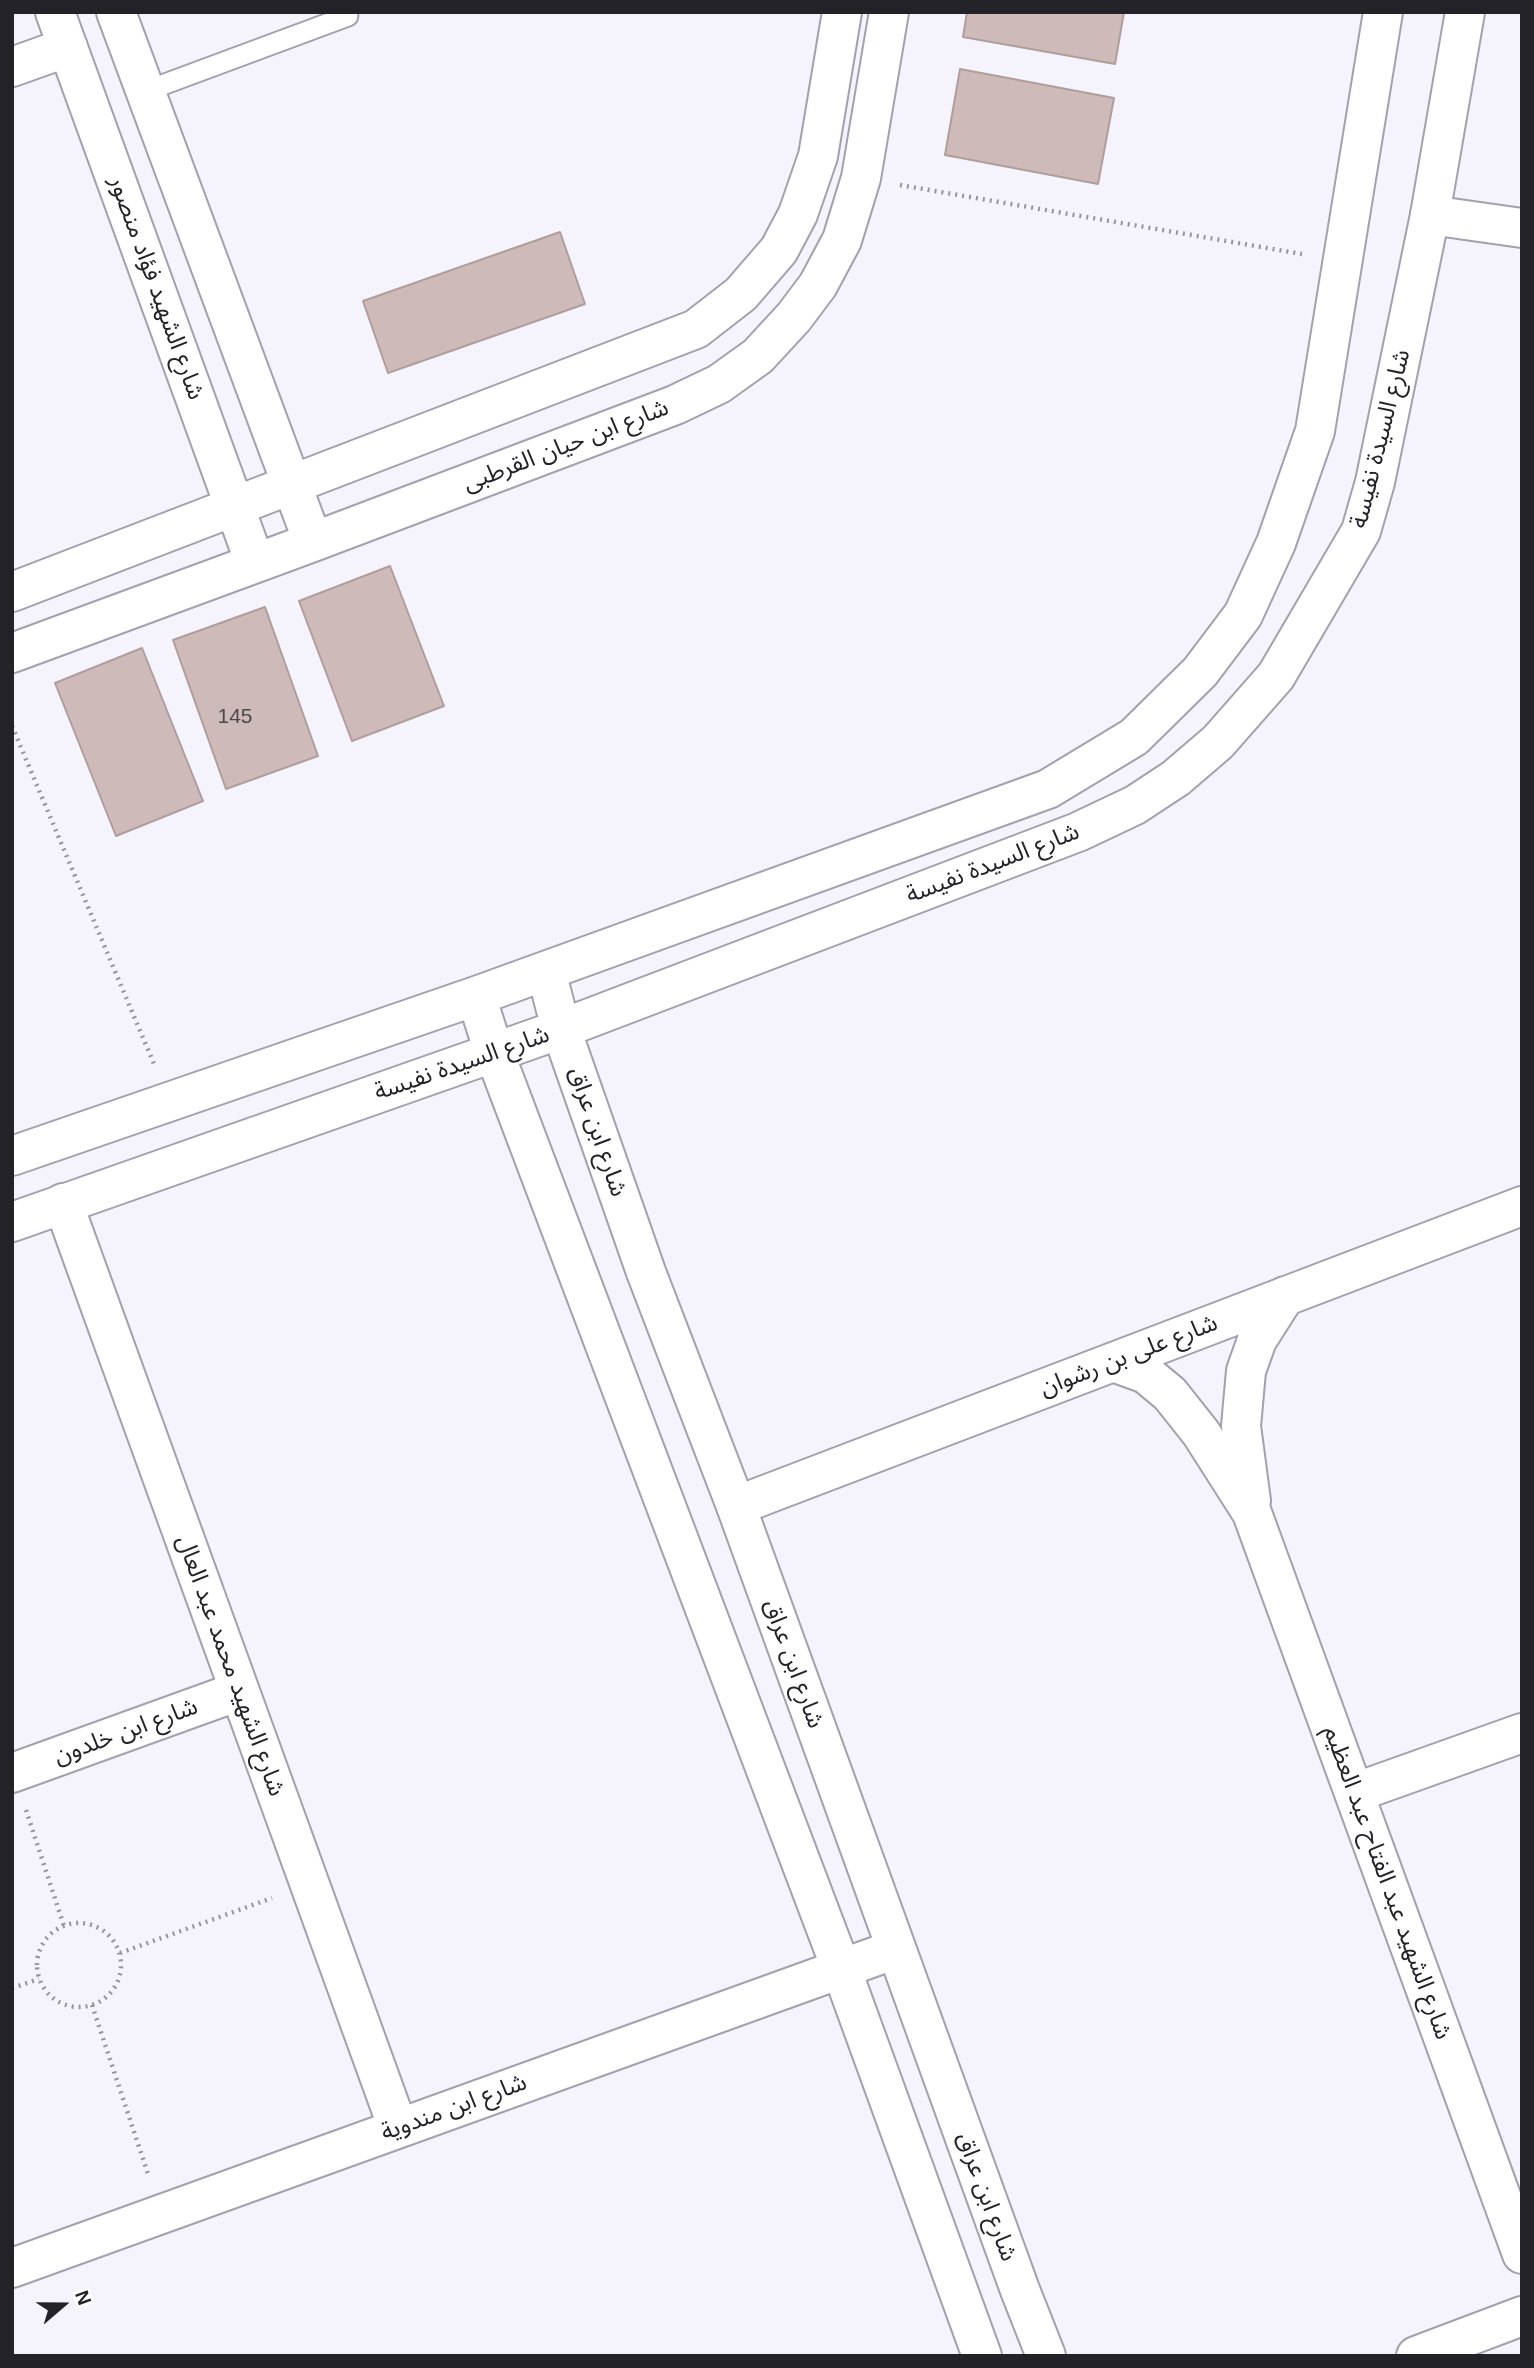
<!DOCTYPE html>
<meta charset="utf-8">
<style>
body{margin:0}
#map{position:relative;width:1534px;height:2368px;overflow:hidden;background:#f5f4fd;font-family:Arial,sans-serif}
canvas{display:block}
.frame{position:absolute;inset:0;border:14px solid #232228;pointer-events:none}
.north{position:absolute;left:28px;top:2270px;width:70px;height:70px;-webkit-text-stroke:5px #fff;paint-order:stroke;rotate:70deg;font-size:19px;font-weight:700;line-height:28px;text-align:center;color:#232228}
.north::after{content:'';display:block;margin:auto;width:24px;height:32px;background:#232228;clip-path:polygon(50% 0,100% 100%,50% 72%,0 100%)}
</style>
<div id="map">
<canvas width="1534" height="2368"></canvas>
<div class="frame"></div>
<div class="north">N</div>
</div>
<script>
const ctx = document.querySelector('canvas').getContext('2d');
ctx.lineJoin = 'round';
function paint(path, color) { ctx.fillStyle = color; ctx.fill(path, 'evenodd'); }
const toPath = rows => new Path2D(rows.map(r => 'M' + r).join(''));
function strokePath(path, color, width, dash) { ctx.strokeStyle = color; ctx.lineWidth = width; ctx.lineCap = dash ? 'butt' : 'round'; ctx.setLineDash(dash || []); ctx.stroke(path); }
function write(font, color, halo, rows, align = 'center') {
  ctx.font = font + ' Arial,"Noto Sans Arabic",sans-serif'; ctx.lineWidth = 5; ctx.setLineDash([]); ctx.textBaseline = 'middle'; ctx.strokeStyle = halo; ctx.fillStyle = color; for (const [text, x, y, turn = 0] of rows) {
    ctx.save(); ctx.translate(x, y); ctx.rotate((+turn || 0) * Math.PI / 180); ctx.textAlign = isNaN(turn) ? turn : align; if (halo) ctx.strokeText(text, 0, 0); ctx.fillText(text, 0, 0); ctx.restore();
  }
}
const building = toPath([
 [967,12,1124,12,1115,64,963,37,967,12],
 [960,69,1114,98,1098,184,945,155,960,69],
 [560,232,585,304,388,373,363,301,560,232],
 [390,566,444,706,352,741,299,601,390,566],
 [265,607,318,756,226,789,173,640,265,607],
 [142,648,203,801,116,836,55,683,142,648]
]);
paint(building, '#cebbb9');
strokePath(building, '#af9e9b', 2);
const lane = toPath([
 [146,91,348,16]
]);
const street = toPath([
 [55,12,255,563],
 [116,12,313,542],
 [12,67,68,47],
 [1430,215,1522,228],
 [12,592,696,329,741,294,779,250,798,214,818,156,842,12],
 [12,653,313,542,675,405,719,384,758,356,794,317,818,285,842,240,861,178,889,12],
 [63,1203,398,2128],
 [1113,1362,1146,1374,1170,1394,1201,1433,1252,1513,1522,2254],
 [1251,1501,1241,1426,1246,1371,1257,1340,1285,1296],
 [736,1506,1522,1206],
 [12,1773,239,1691],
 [1354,1793,1522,1733],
 [12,2268,896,1949]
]);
const secondary = toPath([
 [546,971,561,1029,646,1272,736,1506,1020,2290,1046,2356],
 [476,996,494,1052,841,1968,982,2356],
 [12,1156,476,996,1048,789,1134,737,1200,672,1243,615,1276,543,1315,431,1383,12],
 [12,1222,561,1029,1078,832,1135,805,1176,778,1218,742,1276,676,1361,531,1375,482,1430,215,1465,12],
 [1416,2356,1522,2316]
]);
strokePath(lane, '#a3a0af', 23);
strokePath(street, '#a3a0af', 42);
strokePath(secondary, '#a3a0af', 42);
strokePath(toPath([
 [900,185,1302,254],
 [12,726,154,1064],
 [26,1810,64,1926],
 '37 1965a42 42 0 1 1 84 0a42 42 0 1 1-84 0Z',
 [120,1953,272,1898],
 [12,1988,39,1979],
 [92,2005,148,2174]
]), '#96959d', 4.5, [2, 5]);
strokePath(lane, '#fff', 19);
strokePath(street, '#fff', 38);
strokePath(secondary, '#fff', 38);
write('21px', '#4e484c', null, [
 ["145",235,717]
]);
write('24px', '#232228', '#fff', [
 ["شارع الشهيد فؤاد منصور",156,288,70],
 ["شارع السيدة نفيسة",1381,439,-76],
 ["شارع ابن حيان القرطبى",566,446,-21],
 ["شارع السيدة نفيسة",993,864,-21],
 ["شارع السيدة نفيسة",462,1064,-19],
 ["شارع ابن عراق",597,1132,71],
 ["شارع على بن رشوان",1129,1356,-21],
 ["شارع ابن عراق",793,1664,70],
 ["شارع الشهيد محمد عبد العال",230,1666,70],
 ["شارع ابن خلدون",126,1732,-20],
 ["شارع الشهيد عبد الفتاح عبد العظيم",1387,1883,70],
 ["شارع ابن مندوية",454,2108,-20],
 ["شارع ابن عراق",986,2197,70]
]);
</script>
